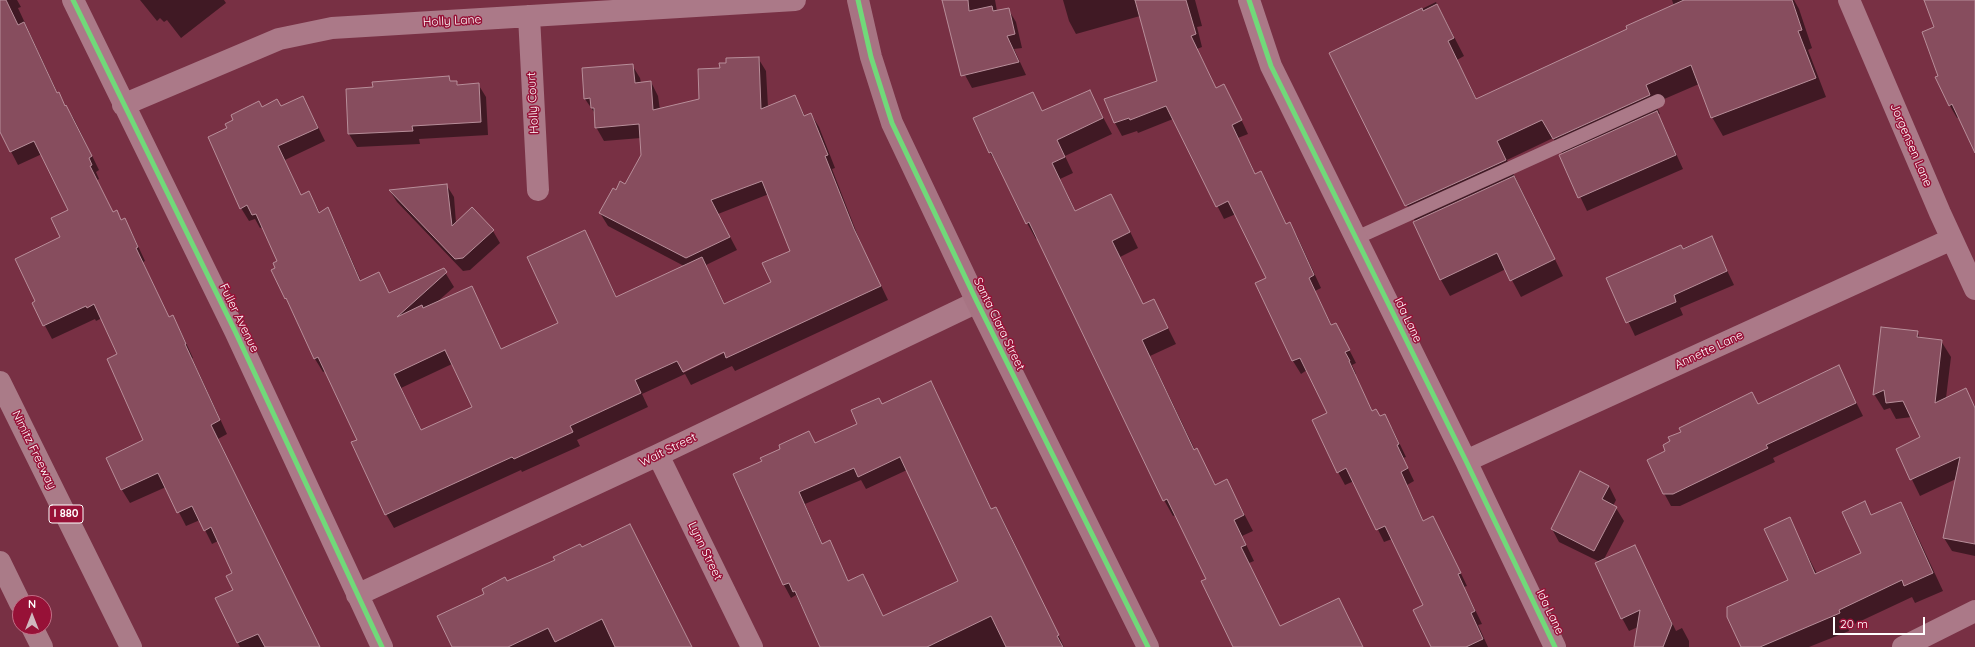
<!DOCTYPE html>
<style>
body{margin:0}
#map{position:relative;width:1975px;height:647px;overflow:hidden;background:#783044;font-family:Quicksand,sans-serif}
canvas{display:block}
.north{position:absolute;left:12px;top:595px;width:40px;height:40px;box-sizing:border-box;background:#971137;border:1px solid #c17087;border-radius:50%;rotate:0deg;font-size:11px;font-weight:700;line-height:16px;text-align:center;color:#fff}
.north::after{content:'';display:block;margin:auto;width:14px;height:18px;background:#d0b7be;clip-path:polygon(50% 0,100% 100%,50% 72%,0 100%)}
.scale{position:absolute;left:1833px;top:617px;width:92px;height:18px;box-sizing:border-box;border:2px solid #fff;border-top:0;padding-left:5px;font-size:12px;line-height:14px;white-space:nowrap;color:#fff;-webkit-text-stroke:3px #971137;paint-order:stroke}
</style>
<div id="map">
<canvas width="1975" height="647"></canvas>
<div class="north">N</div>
<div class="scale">20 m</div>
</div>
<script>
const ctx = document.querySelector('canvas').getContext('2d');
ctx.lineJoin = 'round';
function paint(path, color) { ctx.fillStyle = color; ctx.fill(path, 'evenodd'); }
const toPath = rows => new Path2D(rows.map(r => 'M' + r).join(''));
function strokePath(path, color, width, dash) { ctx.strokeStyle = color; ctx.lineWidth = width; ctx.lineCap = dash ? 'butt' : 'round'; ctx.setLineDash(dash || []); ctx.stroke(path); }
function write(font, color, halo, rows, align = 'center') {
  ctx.font = font + ' Quicksand,sans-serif'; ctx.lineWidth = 3; ctx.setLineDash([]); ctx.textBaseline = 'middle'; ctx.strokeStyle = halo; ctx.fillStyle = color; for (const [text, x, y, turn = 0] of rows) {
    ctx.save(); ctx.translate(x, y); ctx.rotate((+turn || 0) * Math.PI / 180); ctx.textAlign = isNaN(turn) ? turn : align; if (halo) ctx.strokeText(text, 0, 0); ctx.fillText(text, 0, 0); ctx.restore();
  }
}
paint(toPath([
 [0,0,17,0,21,7,18,8,58,94,74,119,99,170,96,172,99,179,97,180,113,213,116,211,122,221,124,220,132,233,145,261,143,262,169,318,172,316,180,330,193,358,192,358,227,434,218,439,320,647,240,647,216,599,234,591,234,574,218,541,212,544,200,520,186,526,166,487,130,503,122,490,107,458,144,441,118,355,102,318,96,321,95,319,52,339,33,303,36,302,61,238,69,211,42,154,18,165,0,130],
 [140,0,224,0,226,3,181,38,167,20,164,22,160,18,157,21],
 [943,0,995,0,997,11,1008,9,1016,22,1022,48,1014,49,1026,75,972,88,965,75],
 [1063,0,1195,0,1202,26,1197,27,1202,47,1197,49,1216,88,1224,85,1231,98,1248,134,1238,138,1256,175,1260,172,1287,225,1290,224,1297,236,1321,288,1315,291,1332,326,1336,324,1356,363,1352,365,1356,374,1355,375,1373,412,1392,428,1406,457,1403,458,1414,481,1407,485,1424,522,1433,518,1440,530,1467,586,1464,587,1482,624,1478,625,1488,647,1433,647,1424,605,1392,539,1384,542,1354,481,1345,485,1338,472,1328,414,1307,370,1301,374,1293,361,1257,284,1267,279,1236,214,1224,219,1173,119,1138,133,1137,131,1122,136,1115,123,1106,100,1158,81,1140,16,1076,34,1069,21],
 [1672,0,1794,0,1799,9,1812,48,1808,50,1826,97,1723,136,1712,117,1699,84,1655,103,1660,114,1658,114,1683,169,1587,211,1561,156,1563,155,1553,138,1507,160,1563,276,1521,297,1506,269,1450,296,1441,280,1415,221,1330,54,1436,2,1464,56,1457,60,1477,100,1629,29,1674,6],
 [1925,0,1975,0,1975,152,1959,117,1957,118,1950,106,1937,78,1940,77,1936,28],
 [758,58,766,71,768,107,795,97,805,116,811,114,819,127,835,168,832,169,861,244,888,300,735,371,732,366,691,385,685,374,642,394,648,407,577,440,580,446,522,472,521,470,394,528,386,514,358,440,326,371,323,372,315,359,273,271,277,269,278,261,263,227,260,228,255,219,249,221,241,208,228,129,262,108,281,107,303,97,325,141,285,160,301,196,309,192,320,213,327,209,335,222,361,281,379,273,390,294,443,269,454,287,436,303,472,287,502,350,559,323,585,231,617,298,684,266,608,226,600,213,616,191,625,185,642,155,641,138,604,141,596,127,594,112,585,99,632,65,640,78,641,83,651,82,658,96,660,110,700,99,721,69],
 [769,194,791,251,773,283,725,305,706,265,737,250,718,214],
 [728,349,728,351,683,373,683,371],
 [452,364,473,408,422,431,401,388],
 [449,77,451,82,456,82,458,85,478,84,486,97,488,135,419,139,420,144,357,147,349,134,347,90,374,88],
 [1089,91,1112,134,1065,156,1073,173,1060,179,1076,212,1111,195,1120,211,1138,248,1120,257,1143,305,1154,300,1176,344,1150,356,1195,450,1197,450,1216,486,1227,481,1253,531,1242,536,1254,561,1249,563,1280,627,1338,599,1363,647,1235,647,1207,579,1176,515,1173,516,1164,500,1067,301,1068,300,1038,238,1036,239,1027,223,1000,168,990,153,974,118,1032,93,1043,112],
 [447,186,454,197,456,223,493,231,500,243,470,270,463,271,397,202,390,191],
 [1711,237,1734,285,1680,308,1683,315,1635,336,1608,278],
 [1882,328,1917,332,1920,338,1941,341,1951,357,1946,398,1965,390,1975,407,1975,470,1920,496,1897,449,1922,438,1912,417,1896,419,1890,408,1884,410,1874,394],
 [1838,366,1863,416,1773,458,1775,462,1680,506,1671,506,1664,493,1758,405],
 [931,382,992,510,996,508,1003,520,1064,647,821,647,796,595,791,598,784,585,734,474,815,444,859,424,882,405],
 [907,470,959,582,883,616,869,588,849,582,829,542,823,545,805,504,861,480,866,489],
 [1609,486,1616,500,1613,506,1616,508,1624,521,1603,561,1635,546,1676,631,1682,628,1689,641,1689,647,1635,647,1638,627,1629,631,1622,618,1600,562,1559,542,1552,529],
 [1975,487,1975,556,1952,551,1944,538],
 [1865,503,1872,516,1901,503,1910,520,1943,591,1915,603,1912,597,1848,627,1849,631,1809,647,1742,647,1789,580,1789,519,1817,574,1862,554],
 [630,525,692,647,453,647,507,582]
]), '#0007');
const building = toPath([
 [0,0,6,0,18,25,24,22,57,93,59,92,65,106,66,105,92,156,89,158,92,165,90,166,113,212,117,210,121,220,125,218,138,247,136,248,169,317,173,315,186,344,185,344,220,420,211,425,320,647,265,647,258,634,237,643,215,598,233,590,226,576,232,573,211,527,204,531,192,506,177,513,158,473,121,490,106,458,143,440,107,359,117,354,94,304,87,308,86,306,43,326,32,303,35,301,15,259,60,237,51,218,68,210,34,141,10,152,0,132,0,0],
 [942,0,968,0,969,11,992,6,993,11,1009,8,1015,34,1007,36,1019,62,961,76,942,0],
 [1135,0,1186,0,1196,34,1191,36,1216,88,1224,84,1242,120,1232,125,1255,174,1261,171,1286,224,1290,222,1314,275,1309,278,1331,325,1336,323,1350,350,1345,352,1350,361,1349,361,1372,411,1376,409,1380,416,1385,414,1399,444,1397,445,1408,468,1401,472,1423,521,1433,516,1461,573,1458,574,1475,611,1471,613,1483,639,1466,647,1431,647,1413,610,1423,605,1385,526,1376,530,1346,468,1337,473,1312,420,1327,413,1300,358,1292,361,1255,283,1266,278,1228,201,1216,207,1166,106,1130,120,1129,118,1114,123,1104,99,1157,81,1135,0],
 [1684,0,1792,0,1802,30,1798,31,1816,78,1711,118,1691,65,1646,85,1650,95,1553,139,1542,120,1497,141,1506,160,1405,206,1329,53,1422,8,1423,11,1437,4,1454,38,1448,41,1476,99,1627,29,1626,26,1684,0],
 [1924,0,1975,0,1975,153,1952,104,1949,106,1935,77,1938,76,1922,32,1934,27,1924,0],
 [759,57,761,109,795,95,804,116,811,113,828,155,825,156,854,229,881,286,726,358,724,352,683,372,677,361,635,380,641,393,570,426,573,432,514,459,512,457,385,515,351,442,357,440,318,357,314,359,286,298,285,299,271,270,275,268,273,263,277,261,256,214,252,215,247,205,240,209,208,137,227,128,225,124,233,120,231,115,259,101,262,107,277,99,281,106,303,96,318,128,278,146,301,195,309,191,319,213,328,207,360,281,379,272,389,293,444,268,447,272,397,317,422,305,423,308,472,286,501,349,558,323,527,257,585,230,616,297,702,257,724,304,771,282,762,263,790,251,762,181,711,200,730,237,686,258,599,213,613,188,616,190,620,181,625,184,641,155,639,124,595,128,594,108,591,108,590,98,584,99,582,68,633,64,635,83,651,81,653,110,699,99,698,69,720,68,719,63,726,63,726,58,759,57],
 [445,350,472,407,421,430,394,374,445,350],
 [449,76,450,81,457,81,457,85,479,83,481,122,412,126,413,131,348,134,346,89,373,87,372,82,449,76],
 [1090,90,1103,118,1057,140,1065,157,1052,163,1075,211,1111,194,1130,232,1112,241,1143,304,1154,299,1168,328,1142,340,1194,450,1197,448,1215,485,1227,479,1244,515,1234,520,1246,545,1241,547,1280,626,1339,598,1363,647,1233,647,1201,581,1206,579,1167,499,1163,501,1029,222,1026,224,991,152,989,153,973,118,1033,92,1042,111,1090,90],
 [1657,111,1676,155,1578,198,1559,155,1657,111],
 [1514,176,1555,259,1510,281,1497,253,1440,280,1413,222,1514,176],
 [447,184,452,226,472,207,494,230,463,258,455,259,389,190,447,184],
 [1712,236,1727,271,1674,295,1676,302,1626,323,1606,278,1681,245,1683,249,1712,236],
 [1881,327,1918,331,1917,337,1942,340,1935,403,1966,388,1975,408,1975,544,1943,538,1960,457,1910,480,1896,449,1920,437,1903,401,1886,403,1884,390,1873,395,1881,327],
 [1839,365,1856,403,1766,445,1768,448,1673,494,1663,494,1647,460,1665,451,1663,445,1670,441,1668,437,1681,432,1679,428,1752,392,1758,404,1839,365],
 [931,381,991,509,996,507,1059,635,1057,636,1063,647,1006,647,991,616,927,647,820,647,795,591,793,592,789,583,783,585,733,474,762,461,760,458,780,449,779,445,809,431,815,443,857,424,851,410,879,398,882,404,931,381],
 [900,457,958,581,883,616,863,574,848,581,830,540,822,544,799,492,854,468,858,477,900,457],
 [1580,471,1609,486,1602,499,1617,507,1594,551,1551,529,1580,471],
 [1865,501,1871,515,1901,502,1933,573,1904,586,1902,580,1839,610,1840,613,1760,647,1741,647,1727,617,1727,607,1788,580,1764,529,1790,517,1815,574,1861,553,1842,512,1865,501],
 [630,524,692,647,615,647,602,619,555,642,548,628,508,647,452,647,437,616,484,594,482,589,505,577,507,581,555,560,553,557,580,544,582,547,630,524],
 [1635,545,1672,624,1663,647,1634,647,1640,610,1621,619,1595,563,1635,545]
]);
paint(building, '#874d5e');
strokePath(building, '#b88e9a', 1);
strokePath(toPath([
 [1356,238,1658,101]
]), '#ab7988', 14);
strokePath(toPath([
 [73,0,235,331,382,647],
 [1249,0,1271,66,1466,461,1555,647],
 [1849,0,1940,213,1975,289],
 [529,16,538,190],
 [123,105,279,39,332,28,795,0],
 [658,455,752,647],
 [1466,461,1952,239],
 [357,595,658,455,977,302],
 [1903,647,1975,611]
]), '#ab7988', 22);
strokePath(toPath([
 [858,0,871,57,892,123,977,302,1148,647]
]), '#a77483', 22);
strokePath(toPath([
 [0,382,131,647],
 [0,562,20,603],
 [32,627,42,647]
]), '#aa7b88', 22);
strokePath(toPath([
 [73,0,235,331,382,647],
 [858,0,871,57,892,123,977,302,1148,647],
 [1249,0,1271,66,1466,461,1555,647]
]), '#71d979', 5);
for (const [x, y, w] of [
 [66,514,34]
]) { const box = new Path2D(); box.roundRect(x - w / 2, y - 9, w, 18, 3); ctx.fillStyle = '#971137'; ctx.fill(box); strokePath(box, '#fff', 1); }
write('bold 11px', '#fff', null, [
 ["I 880",66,514]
]);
write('12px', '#fff', '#971137', [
 ["Holly Lane",452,21,-3],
 ["Holly Court",533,103,-93],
 ["Jorgensen Lane",1911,145,67],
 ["Fuller Avenue",239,318,64],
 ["Ida Lane",1408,320,64],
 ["Santa Clara Street",999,324,64],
 ["Annette Lane",1709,350,-25],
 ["Nimitz Freeway",34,450,64],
 ["Wait Street",668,450,-26],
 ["Lynn Street",705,551,64],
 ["Ida Lane",1550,612,64]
]);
</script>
